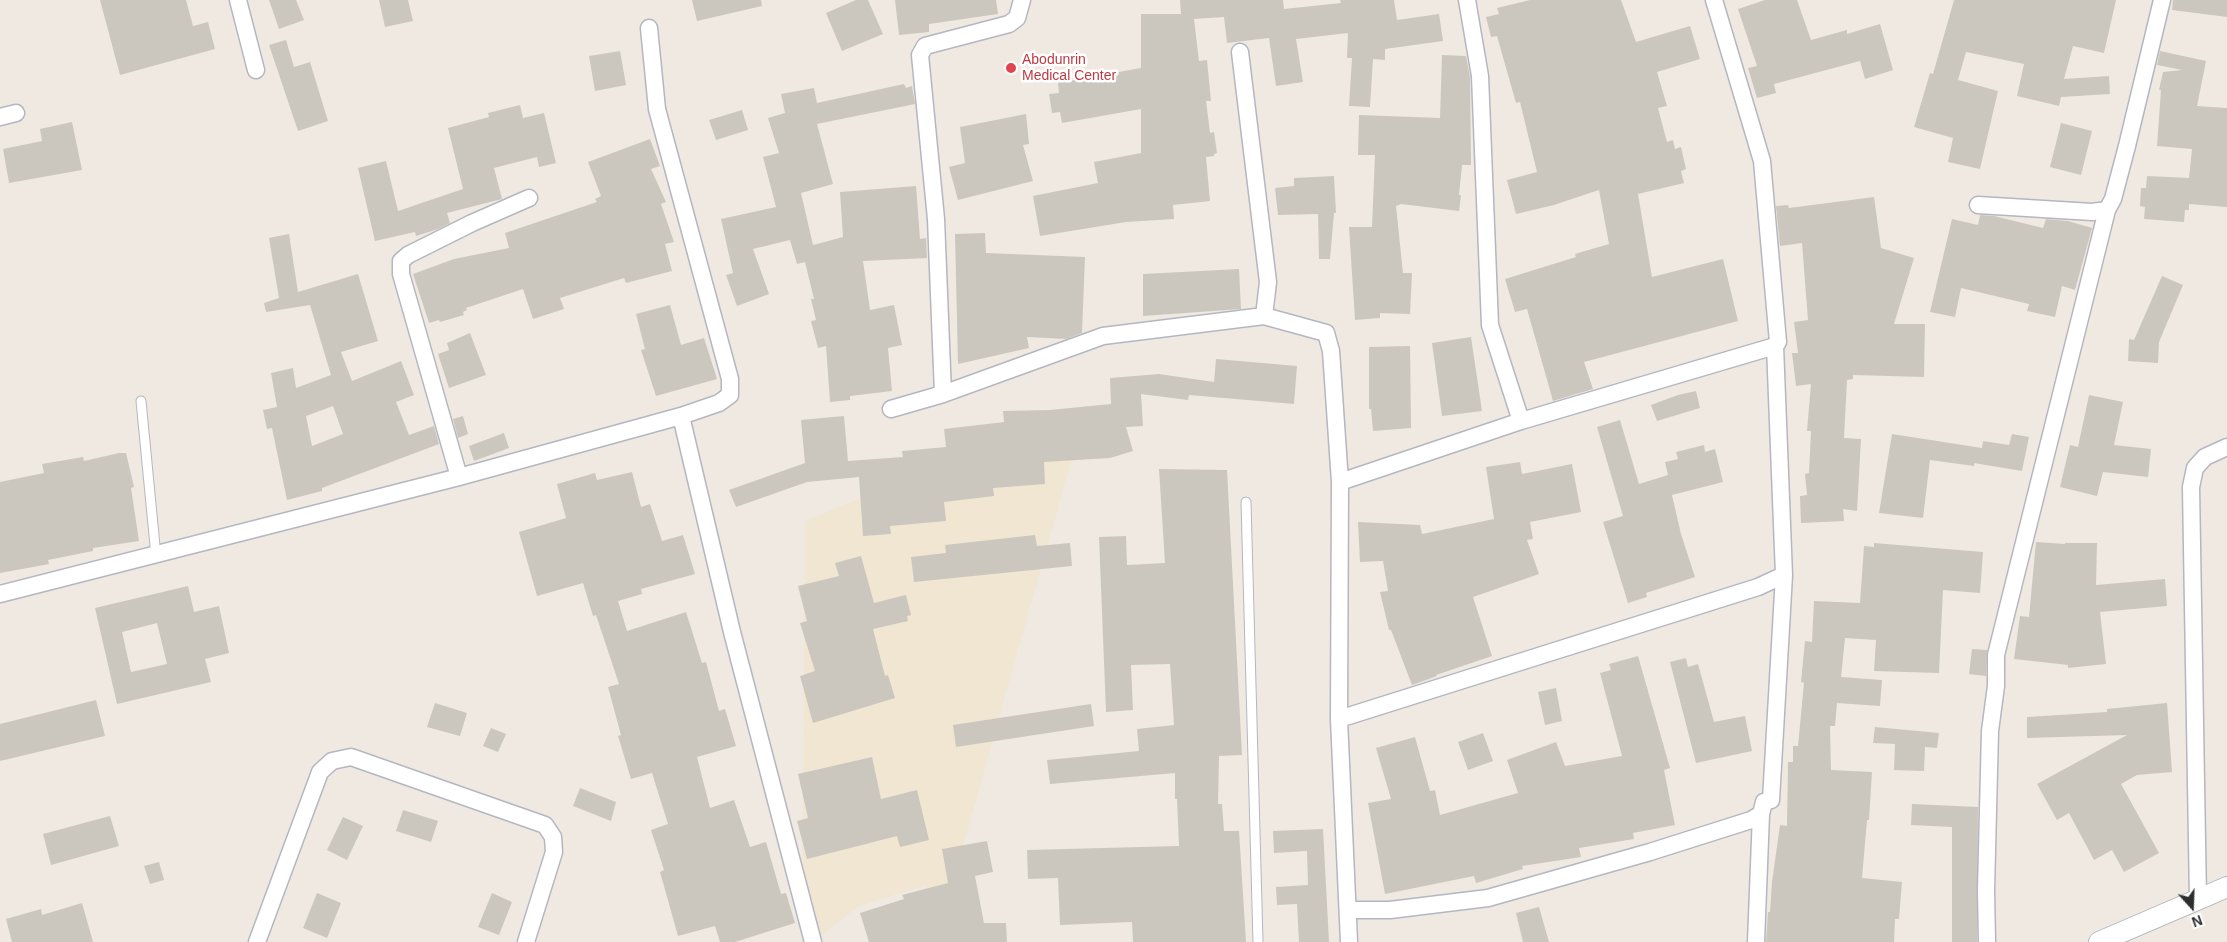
<!DOCTYPE html>
<style>
body{margin:0}
#map{position:relative;width:2227px;height:942px;overflow:hidden;background:#efe9e1;font-family:Helvetica,sans-serif}
canvas{display:block}
.north{position:absolute;left:2167px;top:882px;width:50px;height:50px;-webkit-text-stroke:4px #fff;paint-order:stroke;rotate:160deg;font-size:14px;font-weight:700;line-height:20px;text-align:center;color:#2e2e2e}
.north::after{content:'';display:block;margin:auto;width:18px;height:22px;background:#2e2e2e;clip-path:polygon(50% 0,100% 100%,50% 72%,0 100%)}
</style>
<div id="map">
<canvas width="2227" height="942"></canvas>
<div class="north">N</div>
</div>
<script>
const ctx = document.querySelector('canvas').getContext('2d');
ctx.lineJoin = 'round';
function paint(path, color) { ctx.fillStyle = color; ctx.fill(path, 'evenodd'); }
const toPath = rows => new Path2D(rows.map(r => 'M' + r).join(''));
function strokePath(path, color, width, dash) { ctx.strokeStyle = color; ctx.lineWidth = width; ctx.lineCap = dash ? 'butt' : 'round'; ctx.setLineDash(dash || []); ctx.stroke(path); }
function write(font, color, halo, rows, align = 'center') {
  ctx.font = font + ' Helvetica,sans-serif'; ctx.lineWidth = 5; ctx.setLineDash([]); ctx.textBaseline = 'middle'; ctx.strokeStyle = halo; ctx.fillStyle = color; for (const [text, x, y, turn = 0] of rows) {
    ctx.save(); ctx.translate(x, y); ctx.rotate((+turn || 0) * Math.PI / 180); ctx.textAlign = isNaN(turn) ? turn : align; if (halo) ctx.strokeText(text, 0, 0); ctx.fillText(text, 0, 0); ctx.restore();
  }
}
paint(toPath([
 [1087,405,939,932,917,935,926,885,859,906,813,942,802,942,805,521]
]), '#f0e6d1');
paint(toPath([
 [100,0,186,0,193,26,208,22,215,49,120,75],
 [269,0,296,0,304,20,279,29],
 [379,0,408,0,413,21,385,27],
 [692,0,761,0,762,6,697,21],
 [856,0,868,0,883,34,842,51,826,13],
 [895,0,996,0,998,14,929,24,929,32,899,35],
 [1180,0,1283,0,1284,9,1341,3,1340,0,1394,0,1397,20,1439,14,1443,41,1385,49,1385,60,1373,59,1370,107,1349,106,1352,58,1347,58,1348,33,1296,39,1303,82,1276,86,1269,38,1227,43,1224,17,1194,19,1199,61,1207,60,1211,101,1206,101,1210,133,1214,132,1217,153,1214,154,1214,156,1206,157,1210,201,1173,205,1174,219,1126,222,1040,236,1033,196,1098,183,1094,162,1141,153,1141,109,1062,123,1060,112,1052,113,1049,94,1059,93,1058,83,1141,68,1141,14,1181,14],
 [1530,0,1621,0,1636,42,1690,26,1700,59,1657,72,1667,106,1658,108,1667,142,1673,140,1675,149,1681,147,1686,169,1681,171,1684,183,1638,194,1652,277,1723,259,1738,321,1584,362,1593,389,1553,401,1527,309,1515,312,1505,279,1576,257,1575,254,1609,244,1599,190,1554,205,1516,214,1507,180,1537,172,1520,102,1516,103,1497,36,1491,37,1486,17,1499,14,1497,8],
 [1765,0,1797,0,1811,40,1847,30,1847,34,1880,24,1893,70,1865,79,1860,61,1774,84,1776,93,1757,98,1748,68,1757,66,1738,9],
 [1954,0,2116,0,2104,53,2073,46,2064,79,2109,76,2110,94,2061,97,2059,106,2017,96,2024,64,1966,52,1958,80,1998,91,1980,169,1948,162,1953,138,1914,127,1930,73,1933,74],
 [2173,0,2227,0,2227,17,2172,10],
 [286,40,294,67,310,62,328,121,298,131,269,45],
 [620,51,626,85,595,91,589,56],
 [2160,51,2206,61,2197,106,2227,108,2227,207,2189,204,2189,210,2185,210,2184,222,2144,219,2145,207,2140,206,2141,188,2146,188,2147,176,2189,178,2192,149,2157,146,2161,90,2159,90,2163,72,2182,70,2157,65],
 [1442,55,1466,56,1470,77,1471,165,1462,165,1459,195,1461,195,1459,211,1401,204,1396,206,1403,273,1412,273,1410,314,1380,313,1380,318,1355,320,1349,227,1372,227,1375,155,1358,155,1359,115,1440,118],
 [904,84,906,88,912,86,915,104,817,124,833,184,801,193,813,245,843,237,840,192,916,186,920,239,926,238,927,258,863,261,870,310,894,305,902,345,888,348,892,391,850,396,850,400,830,402,826,346,818,348,811,321,816,320,811,299,814,299,805,262,797,264,790,240,753,249,769,294,737,306,726,275,733,273,721,219,776,207,763,157,779,153,768,118,785,113,781,94,814,88,817,103],
 [520,105,523,118,544,113,556,163,539,167,537,157,494,168,502,199,447,213,450,223,438,229,416,236,415,232,375,241,358,168,386,161,398,211,463,189,448,128,489,117,488,113],
 [742,110,748,130,716,140,709,120],
 [1026,114,1029,144,1023,145,1033,181,958,200,949,167,965,163,960,127],
 [72,122,82,170,9,183,3,149,42,141,40,129],
 [2061,123,2092,131,2081,175,2050,167],
 [650,139,660,166,651,169,666,202,661,204,674,242,665,244,672,271,626,283,624,278,560,298,564,309,533,319,523,289,466,308,467,310,463,312,464,315,440,322,439,320,429,323,413,274,454,259,509,248,505,233,597,202,595,199,601,196,588,162],
 [1334,176,1336,213,1334,213,1330,259,1319,259,1318,214,1278,215,1275,188,1294,186,1294,178],
 [1874,197,1881,248,1914,258,1894,324,1925,324,1924,377,1853,375,1853,379,1847,380,1844,438,1861,439,1857,511,1843,509,1844,521,1801,523,1800,496,1807,495,1805,474,1809,473,1811,431,1807,431,1811,384,1796,386,1792,353,1798,353,1794,322,1808,320,1802,243,1780,246,1776,206,1788,205,1789,208],
 [1980,215,1994,216,2043,228,2046,219,2068,221,2092,228,2075,290,2062,286,2055,317,2027,311,2029,304,1961,288,1955,317,1930,312,1952,219,1978,225],
 [985,233,986,253,1085,257,1082,333,1066,339,1027,337,1029,348,958,364,955,234],
 [289,234,298,292,358,274,378,341,341,352,352,381,401,361,414,395,396,402,409,435,434,426,439,444,322,488,322,491,287,500,272,428,267,429,263,410,277,407,271,373,293,368,296,388,331,375,310,305,266,312,264,303,279,298,269,238],
 [333,406,343,434,312,446,306,416],
 [1239,269,1241,309,1143,316,1143,274],
 [2162,276,2183,285,2159,342,2158,363,2128,361,2129,339,2134,340],
 [670,305,681,345,704,338,717,379,656,396,641,350,645,349,636,314],
 [470,333,486,375,449,388,438,354,449,350,447,343],
 [1471,337,1482,411,1442,416,1432,343],
 [1410,346,1411,428,1373,431,1371,409,1369,409,1369,347],
 [1216,359,1297,366,1294,404,1189,395,1188,400,1141,394,1143,426,1126,427,1133,451,1110,458,1044,462,1045,484,993,488,994,496,944,502,946,521,890,526,891,534,863,536,859,477,807,482,736,507,729,490,805,463,801,420,844,416,848,461,903,457,902,451,946,447,944,429,1004,422,1003,411,1050,410,1111,404,1110,378,1159,374,1214,382],
 [1696,391,1700,408,1657,421,1651,405,1678,395],
 [2089,395,2123,402,2114,445,2151,449,2148,477,2103,472,2097,496,2060,487,2070,445,2078,447],
 [463,416,468,434,458,438,453,419],
 [1620,420,1639,484,1668,475,1665,462,1678,459,1676,452,1704,445,1705,452,1715,449,1723,482,1672,495,1681,534,1695,577,1646,593,1647,597,1628,603,1603,522,1623,516,1597,427],
 [504,433,509,448,474,461,469,446],
 [1892,434,1982,448,1983,441,2009,445,2012,434,2029,437,2022,471,1974,463,1974,466,1930,460,1923,518,1879,513],
 [119,453,126,453,134,487,131,488,139,541,93,548,93,551,48,560,49,564,0,573,0,482,44,473,42,464,83,457,84,461],
 [1520,462,1522,474,1572,464,1581,512,1530,522,1533,539,1527,540,1539,574,1473,597,1492,656,1436,675,1437,676,1412,685,1391,630,1389,630,1380,592,1388,591,1383,561,1360,562,1358,522,1420,525,1422,534,1494,519,1486,467],
 [1159,469,1227,470,1242,755,1219,756,1218,804,1222,804,1224,831,1239,831,1246,942,1133,942,1132,922,1060,925,1058,878,1028,879,1027,850,1179,846,1177,799,1175,799,1175,773,1050,784,1047,760,1139,751,1137,729,1174,725,1170,664,1131,665,1133,710,1106,712,1099,537,1126,536,1127,565,1165,563],
 [632,472,641,507,650,504,662,541,683,535,695,574,641,589,642,594,618,601,627,631,686,612,702,663,706,662,719,711,725,709,736,746,697,757,710,808,734,800,750,847,766,842,781,894,786,893,795,923,735,942,720,942,715,926,678,936,660,872,664,870,651,830,668,824,652,773,631,779,618,736,621,735,608,687,619,684,596,615,593,616,583,583,537,596,519,532,566,518,557,484,595,473,597,480],
 [1035,535,1037,546,1070,543,1072,566,914,582,911,557,946,553,945,545],
 [2036,542,2065,544,2065,543,2097,543,2096,585,2165,579,2167,606,2100,612,2106,664,2068,668,2068,665,2014,659,2020,616,2029,617],
 [1874,543,1983,552,1980,593,1943,590,1939,673,1874,671,1876,640,1845,638,1841,677,1882,680,1880,706,1837,703,1835,726,1830,726,1831,770,1872,772,1869,820,1867,820,1862,878,1902,882,1899,919,1895,919,1894,942,1766,942,1768,912,1770,912,1772,882,1780,825,1787,826,1788,762,1793,762,1793,746,1798,746,1804,683,1801,682,1805,641,1812,642,1814,601,1860,603,1864,546,1874,547],
 [861,556,874,603,906,595,911,615,907,616,908,621,873,629,885,676,888,675,895,698,813,723,800,676,815,671,800,623,807,621,798,586,839,576,835,563],
 [188,586,194,612,219,606,229,653,205,659,211,682,117,704,95,608],
 [157,623,167,664,131,672,122,632],
 [1972,649,1987,650,1986,676,1969,674],
 [1638,656,1670,768,1664,770,1675,825,1633,833,1634,839,1579,848,1581,857,1522,866,1523,869,1476,883,1474,876,1385,894,1368,803,1391,799,1376,748,1415,737,1430,791,1435,790,1440,815,1518,793,1507,760,1556,742,1565,766,1622,756,1600,673,1611,670,1609,664],
 [1686,658,1688,667,1698,664,1714,722,1745,716,1752,751,1696,763,1670,662],
 [1556,688,1562,721,1545,725,1538,692],
 [96,700,105,736,0,761,0,724],
 [435,703,467,713,460,736,427,727],
 [2167,703,2172,772,2137,775,2121,784,2159,853,2124,872,2112,850,2094,860,2069,813,2057,820,2037,784,2127,735,2027,738,2027,717,2107,712,2107,709],
 [1091,704,1094,726,956,747,953,725],
 [1875,727,1939,733,1937,748,1925,747,1924,771,1894,770,1895,744,1873,743],
 [491,728,506,734,498,752,483,746],
 [1483,733,1493,761,1468,770,1458,742],
 [872,757,881,799,917,790,929,840,900,847,897,836,807,859,797,821,808,818,798,774],
 [580,788,616,802,611,821,573,806],
 [1912,804,1978,807,1977,942,1952,942,1952,827,1911,825],
 [403,810,438,821,431,842,396,831],
 [110,816,119,846,51,865,43,834],
 [343,817,363,826,347,860,327,850],
 [1323,829,1329,942,1299,942,1297,904,1277,905,1276,887,1308,885,1307,851,1274,853,1273,831],
 [987,841,993,872,975,876,984,923,1006,923,1007,942,869,942,860,913,904,899,902,895,948,883,942,849],
 [159,862,164,880,150,884,144,866],
 [317,893,341,903,327,938,303,928],
 [492,893,512,902,499,935,478,927],
 [82,903,93,942,12,942,6,919,41,909,42,915],
 [1539,907,1549,942,1523,942,1516,913]
]), '#cbc7bf');
const service = toPath([
 [141,401,156,556],
 [1246,502,1258,942]
]);
const minor = toPath([
 [238,0,256,70],
 [1467,0,1480,76,1490,325,1521,421],
 [1714,0,1762,161,1778,342,1775,346,1784,575,1771,800,1764,802,1761,814,1756,942],
 [1240,52,1268,282,1264,316],
 [0,117,16,113],
 [1978,205,2092,212,2107,210],
 [943,394,936,219,920,55,925,46,1009,24,1017,18,1022,0],
 [891,409,943,394,1103,336,1264,316,1326,333,1331,351,1340,482,1339,719,1349,942],
 [681,416,732,632,813,942],
 [459,477,401,274,401,261,408,255,472,223,529,198],
 [1340,482,1521,421,1775,346],
 [0,594,459,477,681,416,719,403,730,395,730,379,657,109,649,28],
 [1339,719,1758,587,1784,575],
 [2198,900,2191,487,2195,468,2205,457,2227,447],
 [1348,910,1390,910,1488,898,1650,852,1751,820,1761,814],
 [257,942,320,772,332,761,351,757,545,825,553,837,554,852,526,942],
 [1987,942,1986,890,1990,731,1996,686,1996,655,2107,210,2113,199,2127,146,2162,0]
]);
const tertiary = toPath([
 [2099,942,2227,887]
]);
strokePath(service, '#b4b7c1', 11);
strokePath(minor, '#b4b7c1', 19);
strokePath(tertiary, '#b4b7c1', 22);
strokePath(service, '#fff', 9);
strokePath(minor, '#fff', 16);
strokePath(tertiary, '#fff', 20);
for (const [x, y, r, color] of [
 [1011,68,6,"#e0444e"]
]) { const dot = new Path2D(); dot.arc(x, y, r, 0, 2 * Math.PI); ctx.fillStyle = color; ctx.fill(dot); strokePath(dot, '#fff', 2); }
write('14px', '#be3a42', '#fff', [
 ["Abodunrin",1022,60],
 ["Medical Center",1022,76]
], 'left');
</script>
